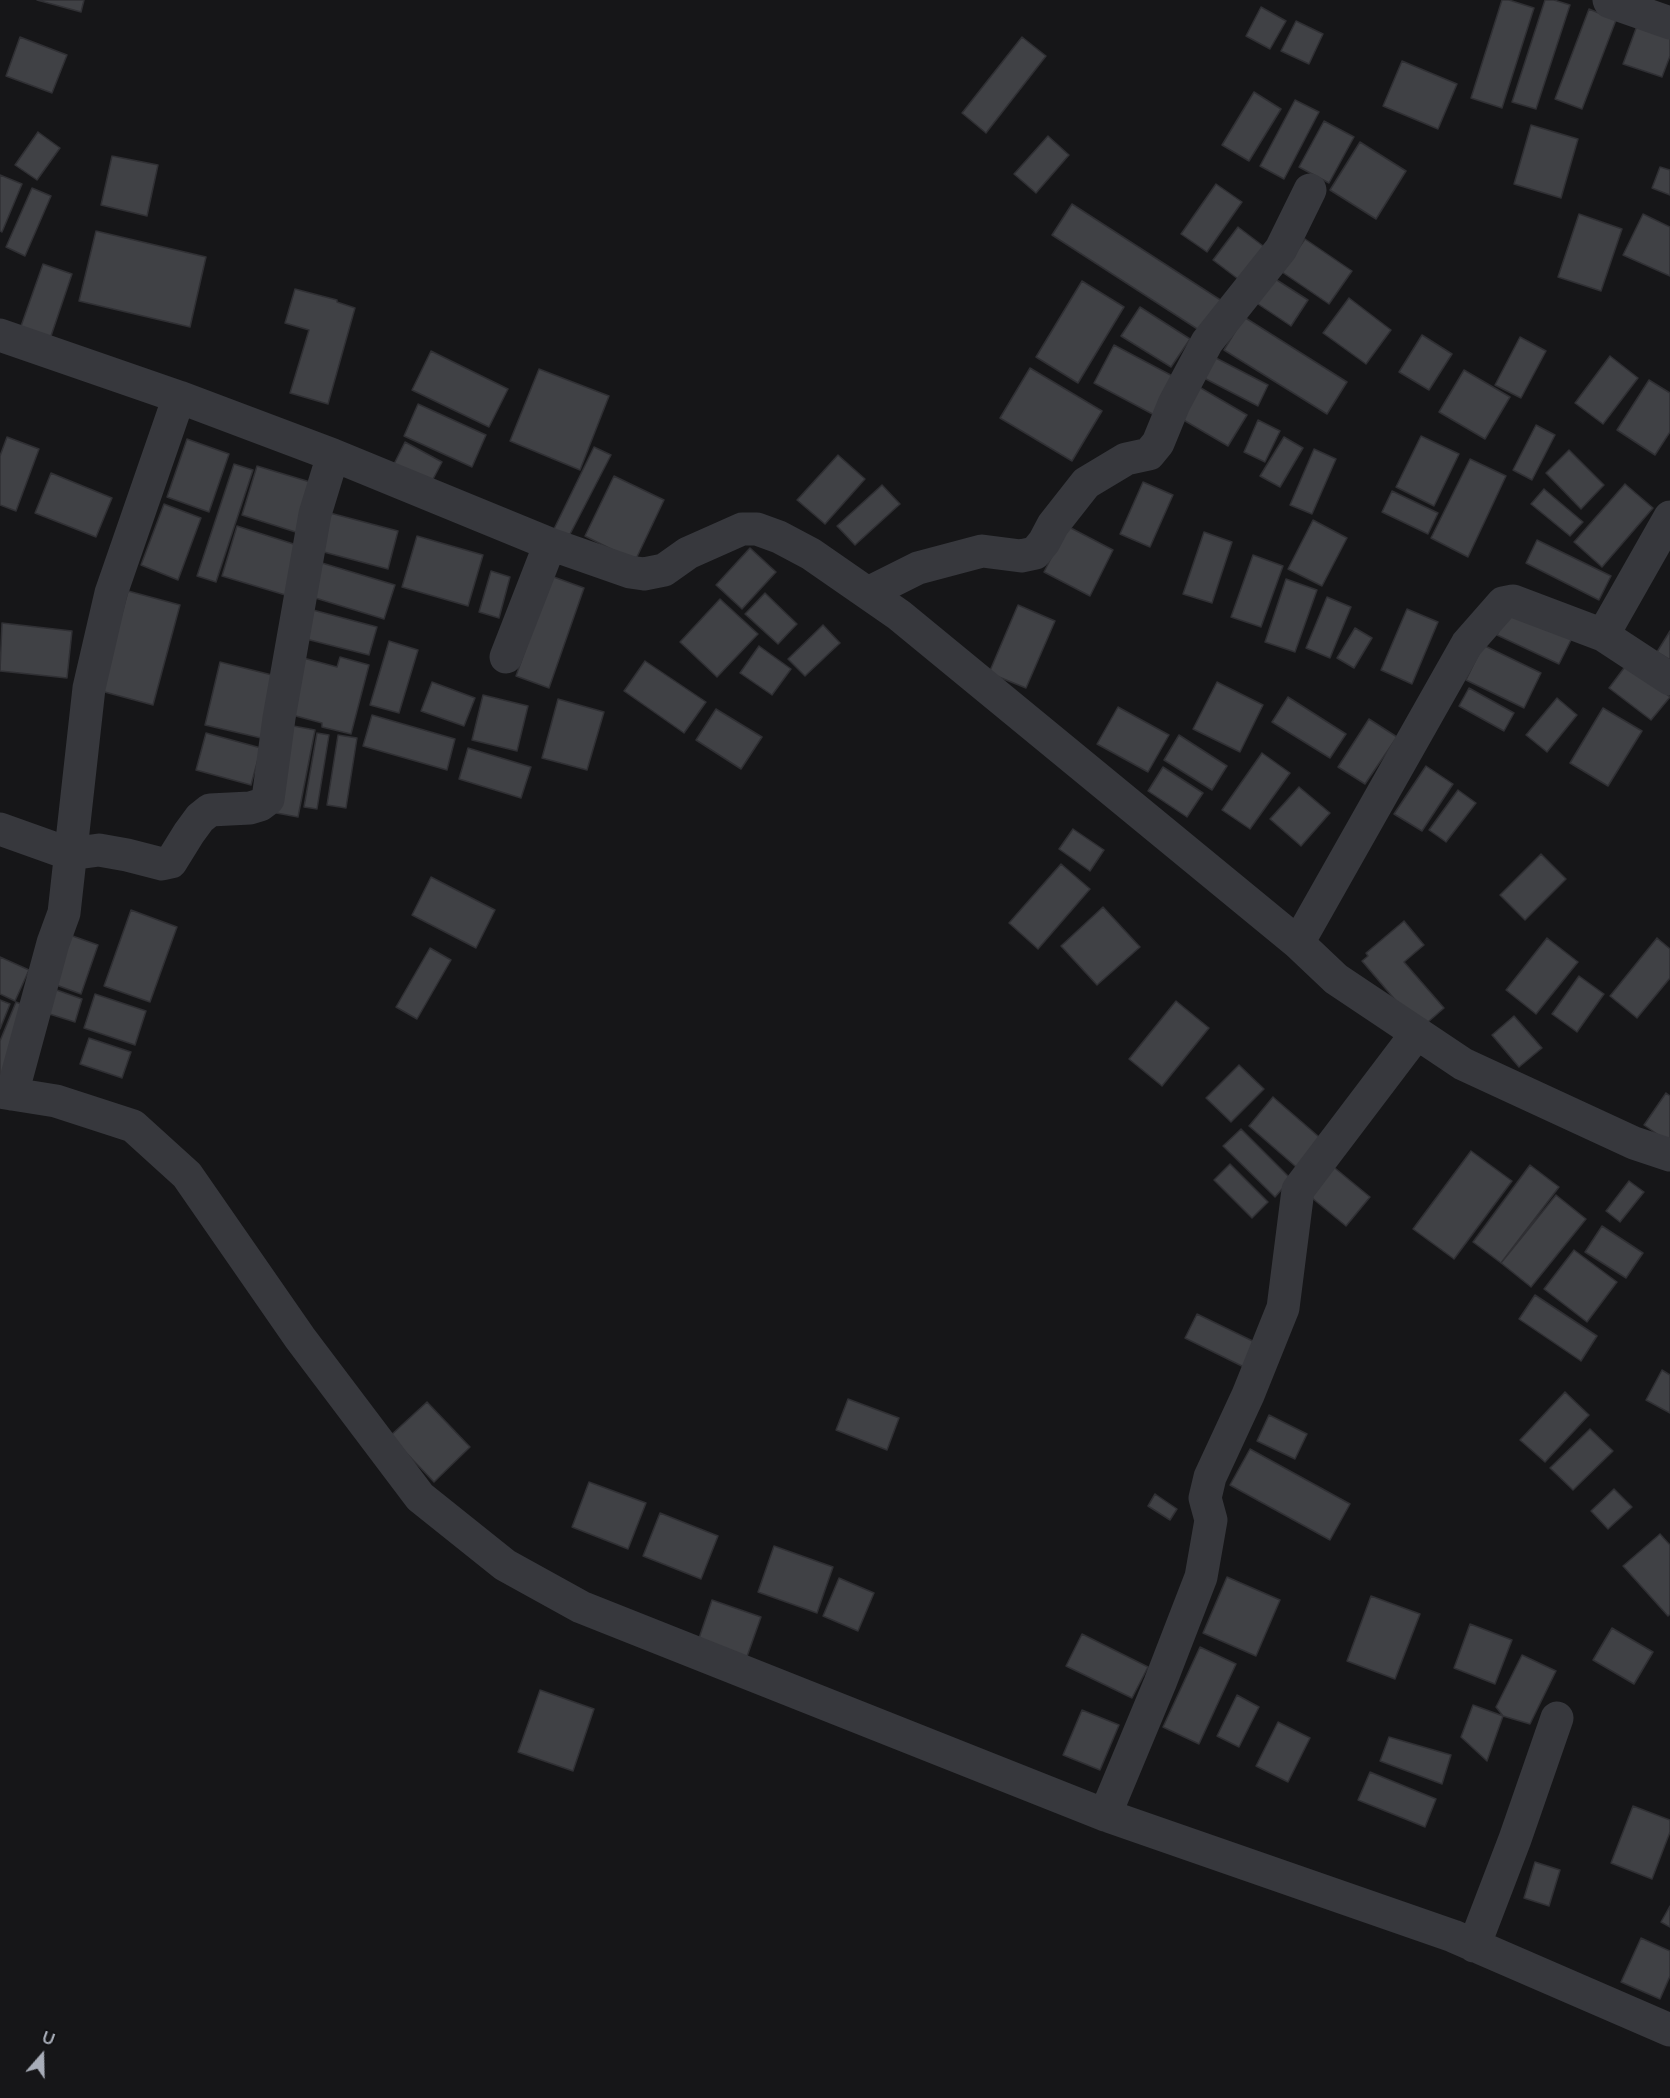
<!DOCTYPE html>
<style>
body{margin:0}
#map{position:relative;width:1670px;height:2098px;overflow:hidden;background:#161618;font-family:Raleway,sans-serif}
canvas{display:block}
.north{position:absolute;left:12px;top:2026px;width:60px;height:60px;-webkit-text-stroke:4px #111113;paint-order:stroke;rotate:20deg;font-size:16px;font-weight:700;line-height:24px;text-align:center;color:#a8adb8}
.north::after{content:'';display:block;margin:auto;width:21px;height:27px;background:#a8adb8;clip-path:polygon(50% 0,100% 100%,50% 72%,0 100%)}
</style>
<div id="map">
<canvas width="1670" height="2098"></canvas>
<div class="north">U</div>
</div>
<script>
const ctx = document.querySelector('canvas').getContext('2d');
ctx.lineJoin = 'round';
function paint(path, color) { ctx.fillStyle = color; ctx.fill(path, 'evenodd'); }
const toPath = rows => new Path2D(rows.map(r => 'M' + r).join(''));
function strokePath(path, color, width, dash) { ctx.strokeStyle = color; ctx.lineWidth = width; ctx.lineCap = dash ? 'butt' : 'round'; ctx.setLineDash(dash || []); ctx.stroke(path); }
const building = toPath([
 [37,0,84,0,81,12,37,0],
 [1502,0,1509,0,1534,8,1502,108,1471,98,1502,0],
 [1545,0,1554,0,1570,5,1536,109,1512,102,1545,0],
 [1261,7,1286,21,1270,49,1246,36,1261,7],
 [1589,9,1616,20,1582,109,1555,99,1589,9],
 [1296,21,1323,34,1309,64,1281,51,1296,21],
 [1638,23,1670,34,1670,56,1662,77,1623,64,1638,23],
 [20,37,67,55,52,93,6,76,20,37],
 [1022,37,1046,56,986,133,962,113,1022,37],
 [1402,61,1457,84,1438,129,1383,106,1402,61],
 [1254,92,1281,109,1249,161,1222,145,1254,92],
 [1295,100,1319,112,1284,179,1260,166,1295,100],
 [1324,121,1354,137,1329,183,1299,167,1324,121],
 [1531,125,1578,139,1561,198,1514,184,1531,125],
 [38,132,60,148,37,180,15,165,38,132],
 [1048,136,1069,155,1036,193,1014,174,1048,136],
 [1360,142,1406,171,1376,219,1330,190,1360,142],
 [112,156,158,165,147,216,101,205,112,156],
 [1660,167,1670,170,1670,195,1652,188,1660,167],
 [0,175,22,184,2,232,0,231,0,175],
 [1216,184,1242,202,1207,252,1181,234,1216,184],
 [32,188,51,196,25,256,6,247,32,188],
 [1072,204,1222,301,1202,332,1052,235,1072,204],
 [1579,214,1622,229,1601,291,1558,277,1579,214],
 [1643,214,1670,227,1670,276,1623,255,1643,214],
 [1238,227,1271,252,1246,285,1213,260,1238,227],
 [96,231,206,257,190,327,79,301,96,231],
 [1305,239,1352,271,1329,304,1282,272,1305,239],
 [43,264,72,274,50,339,20,329,43,264],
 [1269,275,1308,300,1291,326,1252,300,1269,275],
 [1082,281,1124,307,1078,383,1036,357,1082,281],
 [295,289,337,300,337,302,355,308,328,404,290,393,309,330,285,323,295,289],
 [1349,298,1391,330,1366,364,1323,333,1349,298],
 [1140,307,1190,339,1171,367,1121,336,1140,307],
 [1244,317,1347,382,1327,414,1224,350,1244,317],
 [1422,335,1452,354,1429,390,1399,372,1422,335],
 [1520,337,1546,351,1521,398,1495,385,1520,337],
 [1114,345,1180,380,1160,418,1094,383,1114,345],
 [431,351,508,389,489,427,412,390,431,351],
 [1610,356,1638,378,1603,424,1575,403,1610,356],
 [1214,357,1268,385,1258,406,1204,378,1214,357],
 [1030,368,1102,411,1072,461,1000,418,1030,368],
 [539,369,609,396,580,470,510,441,539,369],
 [1464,370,1510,397,1485,439,1439,412,1464,370],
 [1649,380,1670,393,1670,432,1655,455,1617,430,1649,380],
 [1194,384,1247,415,1228,446,1175,415,1194,384],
 [418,404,486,435,472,467,404,436,418,404],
 [1258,420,1280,431,1265,462,1244,452,1258,420],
 [1536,425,1555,435,1532,480,1513,470,1536,425],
 [1421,436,1459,454,1434,506,1396,487,1421,436],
 [7,437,39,449,16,511,0,505,0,456,7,437],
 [1284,437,1303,448,1280,487,1260,476,1284,437],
 [187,439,229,454,209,512,167,497,187,439],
 [405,442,442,462,431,483,394,464,405,442],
 [594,447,611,455,567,540,552,533,594,447],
 [1314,449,1336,459,1312,514,1290,505,1314,449],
 [1569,450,1604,485,1581,509,1546,473,1569,450],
 [838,455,865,479,825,524,797,500,838,455],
 [1470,459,1506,476,1468,557,1431,538,1470,459],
 [234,464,253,470,216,582,197,576,234,464],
 [257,466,320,485,305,535,242,515,257,466],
 [51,473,112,498,96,537,35,513,51,473],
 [614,476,664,500,635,561,585,536,614,476],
 [1143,482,1173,495,1150,547,1120,534,1143,482],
 [1625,484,1653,508,1602,567,1574,542,1625,484],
 [882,485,900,504,855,545,837,526,882,485],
 [1544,489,1583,522,1570,536,1531,504,1544,489],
 [1392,491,1438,513,1428,534,1382,512,1392,491],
 [164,504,201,518,178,580,141,565,164,504],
 [330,513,398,531,388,569,320,551,330,513],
 [1313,520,1347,538,1322,586,1288,569,1313,520],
 [237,526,306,548,292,597,222,576,237,526],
 [1067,526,1113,550,1090,596,1044,572,1067,526],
 [1204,532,1232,542,1212,603,1183,594,1204,532],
 [417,536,483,555,468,606,402,587,417,536],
 [1537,540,1611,576,1599,600,1526,563,1537,540],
 [750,548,776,572,742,609,716,585,750,548],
 [1253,555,1283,566,1261,627,1231,617,1253,555],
 [322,563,395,585,384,619,312,597,322,563],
 [491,571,510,577,499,618,479,612,491,571],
 [551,576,584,588,549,688,516,676,551,576],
 [1286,579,1317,590,1295,652,1265,642,1286,579],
 [128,591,180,605,153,705,101,691,128,591],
 [765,593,797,624,778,644,745,614,765,593],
 [1327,597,1351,607,1330,658,1306,648,1327,597],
 [720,599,758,634,717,677,680,642,720,599],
 [1018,605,1055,621,1026,688,989,673,1018,605],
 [1510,608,1572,638,1559,664,1497,635,1510,608],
 [1407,609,1438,622,1412,684,1381,670,1407,609],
 [313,610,377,627,369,655,306,639,313,610],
 [2,623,72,631,67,678,0,671,2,623],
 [823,625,840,643,805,676,788,659,823,625],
 [1355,628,1372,638,1354,668,1337,658,1355,628],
 [1670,631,1670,660,1657,652,1670,631],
 [389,641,418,650,399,713,370,705,389,641],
 [1483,645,1541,673,1524,708,1466,680,1483,645],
 [759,646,791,669,772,695,740,673,759,646],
 [296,656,337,667,340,657,369,665,351,734,322,727,322,723,281,712,296,656],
 [645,661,706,702,684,733,624,691,645,661],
 [220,662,276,676,261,738,205,725,220,662],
 [1627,664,1670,697,1651,720,1609,688,1627,664],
 [432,682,475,698,464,726,421,711,432,682],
 [1217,682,1263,705,1240,752,1193,729,1217,682],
 [1469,688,1514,713,1504,731,1459,706,1469,688],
 [483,695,528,706,517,751,472,740,483,695],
 [1288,697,1346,734,1330,758,1272,722,1288,697],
 [1557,698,1577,715,1547,752,1526,735,1557,698],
 [558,699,604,712,587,770,542,758,558,699],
 [1118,707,1169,735,1148,772,1097,744,1118,707],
 [1603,708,1642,731,1608,786,1570,763,1603,708],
 [716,709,762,737,741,769,696,740,716,709],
 [372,715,455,739,447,770,363,746,372,715],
 [1369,719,1397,737,1365,784,1338,767,1369,719],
 [288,725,315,730,298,817,271,812,288,725],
 [206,733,261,748,251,785,196,770,206,733],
 [317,733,329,735,317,809,304,807,317,733],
 [338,735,357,738,346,808,327,805,338,735],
 [1179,735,1227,766,1212,790,1164,760,1179,735],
 [468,748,531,767,521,798,459,779,468,748],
 [1262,753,1290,773,1250,829,1222,810,1262,753],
 [1426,766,1453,784,1422,831,1394,814,1426,766],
 [1163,767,1203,793,1187,817,1148,791,1163,767],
 [1299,787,1330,813,1301,846,1270,819,1299,787],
 [1458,790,1476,803,1446,842,1429,830,1458,790],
 [1073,829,1104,850,1090,871,1059,849,1073,829],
 [1541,854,1566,879,1525,920,1500,895,1541,854],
 [1061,864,1090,889,1038,949,1009,923,1061,864],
 [431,877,495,910,476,948,412,915,431,877],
 [1103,907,1140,947,1097,985,1061,946,1103,907],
 [131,910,177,927,150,1002,104,986,131,910],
 [1404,921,1424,945,1404,962,1444,1008,1420,1029,1362,961,1368,956,1366,953,1404,921],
 [64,933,98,945,81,994,48,982,64,933],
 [1547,938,1578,962,1536,1014,1506,990,1547,938],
 [1657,938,1670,949,1670,978,1637,1018,1610,996,1657,938],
 [430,948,451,960,417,1019,396,1007,430,948],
 [0,957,29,970,15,1001,0,994,0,957],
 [1579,976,1604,994,1577,1032,1552,1014,1579,976],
 [51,988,82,999,75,1022,43,1012,51,988],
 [95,994,146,1011,135,1045,84,1028,95,994],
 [0,1000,10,1004,0,1029,0,1000],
 [1176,1001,1209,1028,1162,1086,1129,1059,1176,1001],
 [16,1002,31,1008,0,1083,0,1041,16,1002],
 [1514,1016,1542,1048,1519,1067,1492,1035,1514,1016],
 [89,1038,131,1052,122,1078,80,1064,89,1038],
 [1239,1065,1264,1089,1231,1122,1206,1098,1239,1065],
 [1666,1093,1670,1096,1670,1143,1644,1125,1666,1093],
 [1273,1097,1326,1143,1302,1172,1249,1126,1273,1097],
 [1241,1129,1291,1179,1275,1197,1223,1146,1241,1129],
 [1471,1151,1512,1181,1454,1259,1413,1229,1471,1151],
 [1230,1164,1268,1202,1252,1218,1214,1180,1230,1164],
 [1330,1164,1370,1197,1346,1226,1306,1193,1330,1164],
 [1530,1165,1559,1187,1501,1263,1473,1242,1530,1165],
 [1629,1181,1644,1192,1620,1222,1606,1211,1629,1181],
 [1556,1195,1586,1219,1531,1287,1501,1263,1556,1195],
 [1602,1226,1643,1253,1626,1278,1585,1252,1602,1226],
 [1574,1250,1617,1282,1587,1322,1544,1289,1574,1250],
 [1535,1295,1597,1336,1581,1361,1519,1319,1535,1295],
 [1197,1314,1265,1347,1252,1371,1185,1338,1197,1314],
 [1662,1370,1670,1375,1670,1413,1646,1400,1662,1370],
 [1565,1392,1589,1415,1545,1462,1520,1440,1565,1392],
 [848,1399,899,1418,887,1450,836,1430,848,1399],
 [427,1402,470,1447,434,1482,390,1436,427,1402],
 [1269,1415,1307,1434,1295,1459,1257,1441,1269,1415],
 [1590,1429,1613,1451,1573,1490,1550,1468,1590,1429],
 [1250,1449,1350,1504,1330,1540,1230,1485,1250,1449],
 [589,1482,646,1503,628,1549,572,1527,589,1482],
 [1614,1489,1632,1507,1608,1529,1591,1511,1614,1489],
 [1155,1494,1177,1509,1170,1520,1148,1506,1155,1494],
 [660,1513,718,1536,701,1579,643,1556,660,1513],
 [1660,1534,1670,1545,1670,1614,1668,1616,1623,1566,1660,1534],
 [774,1546,833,1567,817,1613,758,1592,774,1546],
 [1227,1577,1280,1600,1256,1656,1203,1633,1227,1577],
 [839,1578,874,1593,858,1631,823,1616,839,1578],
 [1371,1596,1420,1614,1395,1679,1347,1661,1371,1596],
 [712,1600,761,1617,744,1665,696,1647,712,1600],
 [1470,1624,1512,1640,1495,1684,1454,1668,1470,1624],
 [1612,1628,1653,1652,1634,1684,1593,1660,1612,1628],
 [1082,1634,1148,1667,1132,1698,1066,1666,1082,1634],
 [1200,1647,1236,1664,1199,1744,1163,1727,1200,1647],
 [1522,1655,1556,1671,1530,1724,1503,1716,1496,1707,1522,1655],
 [540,1690,594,1709,573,1771,518,1752,540,1690],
 [1237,1695,1259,1707,1239,1747,1217,1736,1237,1695],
 [1473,1705,1503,1716,1487,1761,1461,1737,1473,1705],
 [1082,1710,1119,1725,1100,1770,1063,1755,1082,1710],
 [1278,1722,1310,1738,1288,1782,1256,1766,1278,1722],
 [1389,1737,1451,1755,1442,1784,1380,1761,1389,1737],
 [1370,1772,1436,1799,1425,1827,1358,1800,1370,1772],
 [1633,1806,1670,1820,1670,1832,1652,1879,1611,1863,1633,1806],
 [1535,1862,1560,1870,1549,1906,1524,1898,1535,1862],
 [1670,1906,1670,1927,1661,1922,1670,1906],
 [1641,1938,1670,1951,1670,1976,1660,1999,1621,1982,1641,1938]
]);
paint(building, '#404145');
strokePath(building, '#303034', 1.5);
strokePath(toPath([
 [1609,0,1610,2,1670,23],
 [0,335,179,397,333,455,550,544,630,572,644,574,664,570,688,553,742,529,757,529,779,537,811,554,899,615,1298,943,1336,979,1463,1064,1634,1143,1670,1155],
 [868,593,918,568,982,551,1021,556,1035,553,1044,542,1053,525,1086,483,1126,459,1149,454,1158,443,1174,404,1207,342,1281,249,1310,190],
 [1603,635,1670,517],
 [506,657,550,544],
 [0,829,70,854,99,850,127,855,162,864,171,862,189,833,200,818,210,810,250,808,260,805,268,799,279,718,315,514,333,455],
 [1298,943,1467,644,1503,603,1513,601,1603,635,1670,679],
 [0,1092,56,1101,133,1126,187,1175,300,1338,420,1497,505,1565,581,1607,1105,1815,1453,1936,1670,2030],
 [12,1094,53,943,64,913,89,688,111,593,179,397],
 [1105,1815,1160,1683,1201,1577,1211,1520,1205,1498,1210,1477,1248,1395,1283,1308,1298,1190,1417,1033],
 [1474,1946,1515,1839,1557,1718]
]), '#37383d', 33);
</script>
